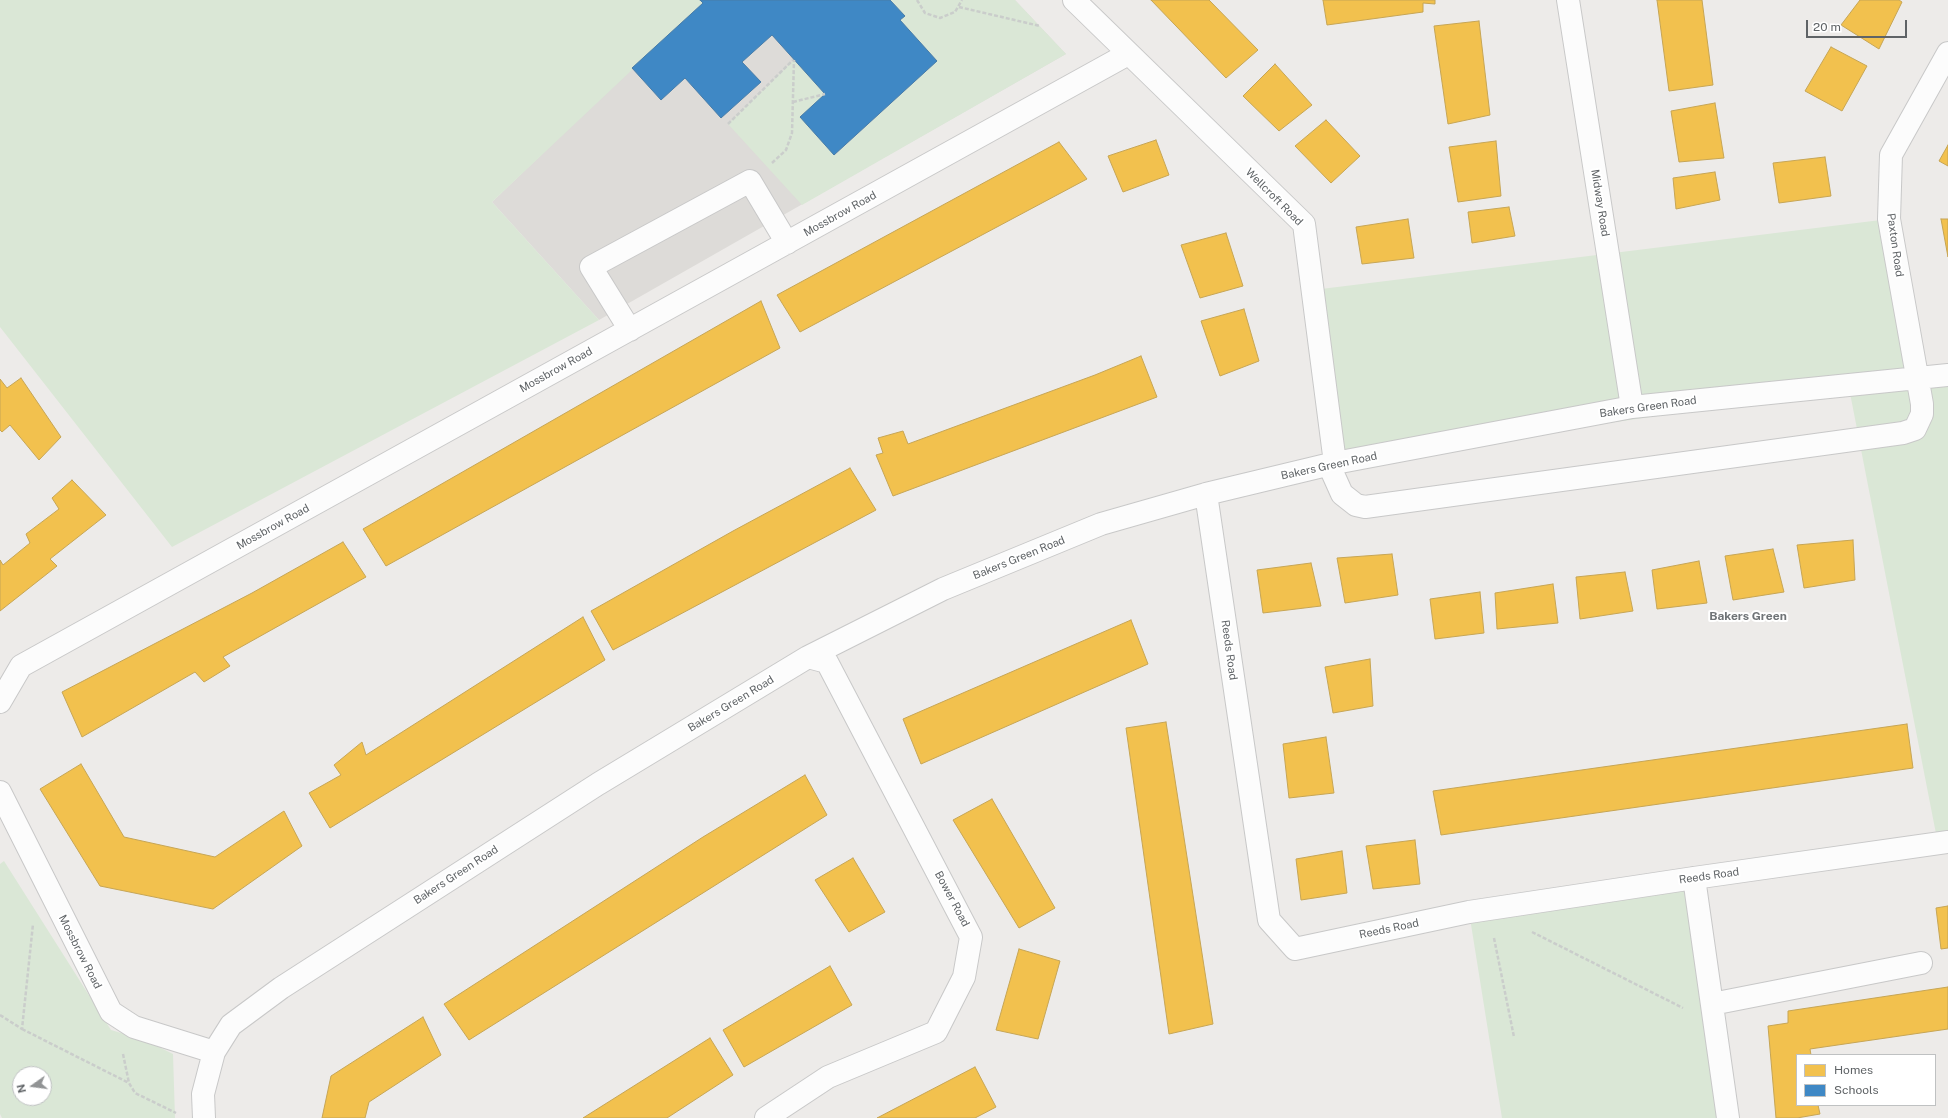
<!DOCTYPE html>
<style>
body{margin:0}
#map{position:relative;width:1948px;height:1118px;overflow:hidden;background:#edebe9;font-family:"Public Sans",sans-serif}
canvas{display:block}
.legend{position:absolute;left:1796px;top:1054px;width:140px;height:52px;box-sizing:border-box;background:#fff;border:1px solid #bfc1c2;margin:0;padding:5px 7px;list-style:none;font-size:12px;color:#5f6366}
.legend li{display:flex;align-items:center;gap:8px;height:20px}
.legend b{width:20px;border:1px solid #bfc1c2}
.north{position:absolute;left:12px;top:1066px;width:40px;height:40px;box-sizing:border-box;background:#fff;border:1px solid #bfc1c2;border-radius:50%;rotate:256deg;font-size:11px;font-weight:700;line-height:16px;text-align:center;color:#5f6366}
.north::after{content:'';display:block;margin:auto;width:14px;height:18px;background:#919394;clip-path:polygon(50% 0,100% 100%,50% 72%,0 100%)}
.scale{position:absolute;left:1806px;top:20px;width:101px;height:18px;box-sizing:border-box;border:2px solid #5f6366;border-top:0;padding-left:5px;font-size:12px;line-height:14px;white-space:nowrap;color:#5f6366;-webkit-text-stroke:3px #fff;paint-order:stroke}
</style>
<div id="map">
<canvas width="1948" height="1118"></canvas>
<ul class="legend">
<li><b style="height:11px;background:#f2c14e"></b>Homes</li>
<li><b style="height:11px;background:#3f88c5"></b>Schools</li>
</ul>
<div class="north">N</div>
<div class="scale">20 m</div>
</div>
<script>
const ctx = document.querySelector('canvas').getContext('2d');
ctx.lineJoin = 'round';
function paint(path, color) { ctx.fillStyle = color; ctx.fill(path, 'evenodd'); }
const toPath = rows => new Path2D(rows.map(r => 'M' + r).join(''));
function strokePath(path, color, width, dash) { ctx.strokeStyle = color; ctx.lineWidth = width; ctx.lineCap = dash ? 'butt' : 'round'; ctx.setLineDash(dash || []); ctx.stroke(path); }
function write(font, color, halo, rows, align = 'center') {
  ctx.font = font + ' "Public Sans",sans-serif'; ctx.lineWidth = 4; ctx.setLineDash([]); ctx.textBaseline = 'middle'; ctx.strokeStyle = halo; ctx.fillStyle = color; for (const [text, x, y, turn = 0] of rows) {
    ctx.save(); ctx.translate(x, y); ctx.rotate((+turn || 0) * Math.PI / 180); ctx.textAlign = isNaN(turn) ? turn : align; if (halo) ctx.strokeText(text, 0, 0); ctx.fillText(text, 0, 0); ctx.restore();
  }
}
paint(toPath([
 [140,0,1015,0,1066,54,599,320,492,202,546,150]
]), '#dddbd8');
paint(toPath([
 [0,0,700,0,703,3,492,202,599,320,172,547,0,327],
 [890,0,1015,0,1066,54,802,205,728,124,794,60,825,94,835,155,937,61,900,20,904,16],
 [1889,219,1918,378,1948,375,1948,842,1938,844,1849,388,1335,463,1313,290],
 [4,861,111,1030,145,1040,173,1054,175,1118,2,1118,0,1114,0,864],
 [20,1074,44,1074,44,1098,20,1098],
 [1694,878,1728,1118,1502,1118,1469,912]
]), '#dae7d6');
const homes = toPath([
 [1151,0,1209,0,1258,50,1226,78,1151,0],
 [1323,0,1435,0,1435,4,1423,3,1423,12,1327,25,1323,0],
 [1657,0,1702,0,1713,85,1669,91,1657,0],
 [1860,0,1899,0,1902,2,1879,49,1841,25,1860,0],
 [1479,21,1490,115,1448,124,1434,26,1479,21],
 [1831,47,1867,66,1842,111,1805,91,1831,47],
 [1275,64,1312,105,1279,131,1243,96,1275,64],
 [1715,103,1724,158,1679,162,1671,111,1715,103],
 [1326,120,1360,156,1331,183,1295,146,1326,120],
 [1156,140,1169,175,1123,192,1108,156,1156,140],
 [1496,141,1501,196,1458,202,1449,147,1496,141],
 [1059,142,1087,179,800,332,777,295,1059,142],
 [1948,145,1948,166,1939,161,1948,145],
 [1825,157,1831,196,1779,203,1773,163,1825,157],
 [1715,172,1720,200,1676,209,1673,178,1715,172],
 [1509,207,1515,236,1472,243,1468,212,1509,207],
 [1408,219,1414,258,1362,264,1356,227,1408,219],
 [1941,219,1948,219,1948,257,1941,219],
 [1226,233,1243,286,1200,298,1181,245,1226,233],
 [761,301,780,348,386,566,363,529,761,301],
 [1244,309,1259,361,1220,376,1201,321,1244,309],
 [1141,356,1157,397,893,496,876,455,883,453,878,438,903,431,908,444,1095,375,1141,356],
 [21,378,61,437,39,460,10,425,2,432,0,430,0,379,7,388,21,378],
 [850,468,876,510,613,650,591,611,733,531,850,468],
 [72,480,106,515,50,559,57,566,0,611,0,560,3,565,30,543,26,534,59,509,52,498,72,480],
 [1853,540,1855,580,1804,588,1797,545,1853,540],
 [343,542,366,577,223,657,230,666,204,682,195,672,82,737,62,692,252,593,343,542],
 [1773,549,1784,592,1733,600,1725,556,1773,549],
 [1392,554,1398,595,1345,603,1337,558,1392,554],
 [1699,561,1707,603,1657,609,1652,570,1699,561],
 [1311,563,1321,606,1263,613,1257,570,1311,563],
 [1625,572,1633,611,1580,619,1576,577,1625,572],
 [1553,584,1558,623,1497,629,1495,593,1553,584],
 [1480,592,1484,633,1435,639,1430,599,1480,592],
 [583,617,605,660,330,828,309,793,341,775,334,765,362,742,366,755,583,617],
 [1131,620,1148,664,921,764,903,719,1131,620],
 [1370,659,1373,706,1333,713,1325,667,1370,659],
 [1166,722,1213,1024,1169,1034,1126,728,1166,722],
 [1907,724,1913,768,1441,835,1433,791,1907,724],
 [1326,737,1334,793,1289,798,1283,744,1326,737],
 [81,764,124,837,215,857,284,811,302,846,213,909,100,886,40,789,81,764],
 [805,775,827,815,469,1040,444,1004,703,837,805,775],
 [992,799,1055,908,1019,928,953,820,992,799],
 [1415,840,1420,884,1373,889,1366,846,1415,840],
 [1342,851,1347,893,1301,900,1296,859,1342,851],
 [853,858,885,912,849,932,815,880,853,858],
 [1948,906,1948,948,1941,949,1936,908,1948,906],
 [1019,949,1060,961,1038,1039,996,1030,1019,949],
 [830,966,852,1005,744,1067,723,1030,830,966],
 [1948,987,1948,1029,1810,1049,1811,1055,1797,1055,1797,1105,1818,1105,1820,1114,1797,1118,1776,1118,1768,1026,1788,1023,1788,1011,1948,987],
 [423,1017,441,1055,369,1102,365,1118,322,1118,331,1076,423,1017],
 [710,1038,733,1075,667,1118,583,1118,710,1038],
 [975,1067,996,1107,975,1118,877,1118,975,1067]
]);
paint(homes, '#f2c14e');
strokePath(homes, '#c6a555', 1);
const schools = toPath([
 [700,0,890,0,905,16,900,20,937,61,834,155,800,117,825,94,772,35,742,62,761,82,721,118,685,78,661,100,632,68,703,3,700,0]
]);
paint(schools, '#3f88c5');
strokePath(schools, '#497da8', 1);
const minor = toPath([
 [1074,0,1304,224,1335,463],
 [1568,0,1632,407],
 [630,330,591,267,750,181,787,243],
 [1329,465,1342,494,1356,505,1365,507,1903,433,1915,429,1922,414,1922,404,1889,219,1891,155,1948,53],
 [1206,494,1269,920,1295,949,1469,912,1694,878,1948,842],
 [0,702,21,666,1128,54],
 [0,792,111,1012,134,1027,214,1052],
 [1694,878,1728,1118],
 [1712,1004,1921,963],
 [204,1118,203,1094,214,1052,231,1025,281,988,598,784,808,657,943,589,1101,524,1206,494,1335,463,1632,407,1948,375],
 [766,1118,828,1077,936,1032,964,977,971,937,827,662,808,657]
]);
strokePath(minor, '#c8c8c8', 24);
strokePath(toPath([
 [917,0,925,13,940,18,955,12,962,0],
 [959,7,1040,26],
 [793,102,825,94],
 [728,124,793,60],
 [772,163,786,150,792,133,794,60],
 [1532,932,1683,1008],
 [1494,938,1514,1037],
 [0,1015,22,1029,33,924],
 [22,1029,129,1083],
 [123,1054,129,1083,135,1093,176,1113]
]), '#cacdcb', 2.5, [4, 2]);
strokePath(minor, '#fcfcfc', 22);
write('11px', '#5f6366', '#fff', [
 ["Wellcroft Road",1274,197,45],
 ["Midway Road",1600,203,81],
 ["Mossbrow Road",840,214,-29],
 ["Paxton Road",1895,245,82],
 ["Mossbrow Road",556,370,-29],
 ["Bakers Green Road",1648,407,-8],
 ["Bakers Green Road",1329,466,-12],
 ["Mossbrow Road",273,527,-29],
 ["Bakers Green Road",1019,558,-22],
 ["Reeds Road",1229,650,82],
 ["Bakers Green Road",731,704,-31],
 ["Bakers Green Road",456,875,-33],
 ["Reeds Road",1709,876,-8],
 ["Bower Road",952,899,62],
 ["Reeds Road",1389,929,-12],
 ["Mossbrow Road",80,952,63]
]);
write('bold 12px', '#707477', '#fff', [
 ["Bakers Green",1748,616]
]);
</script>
